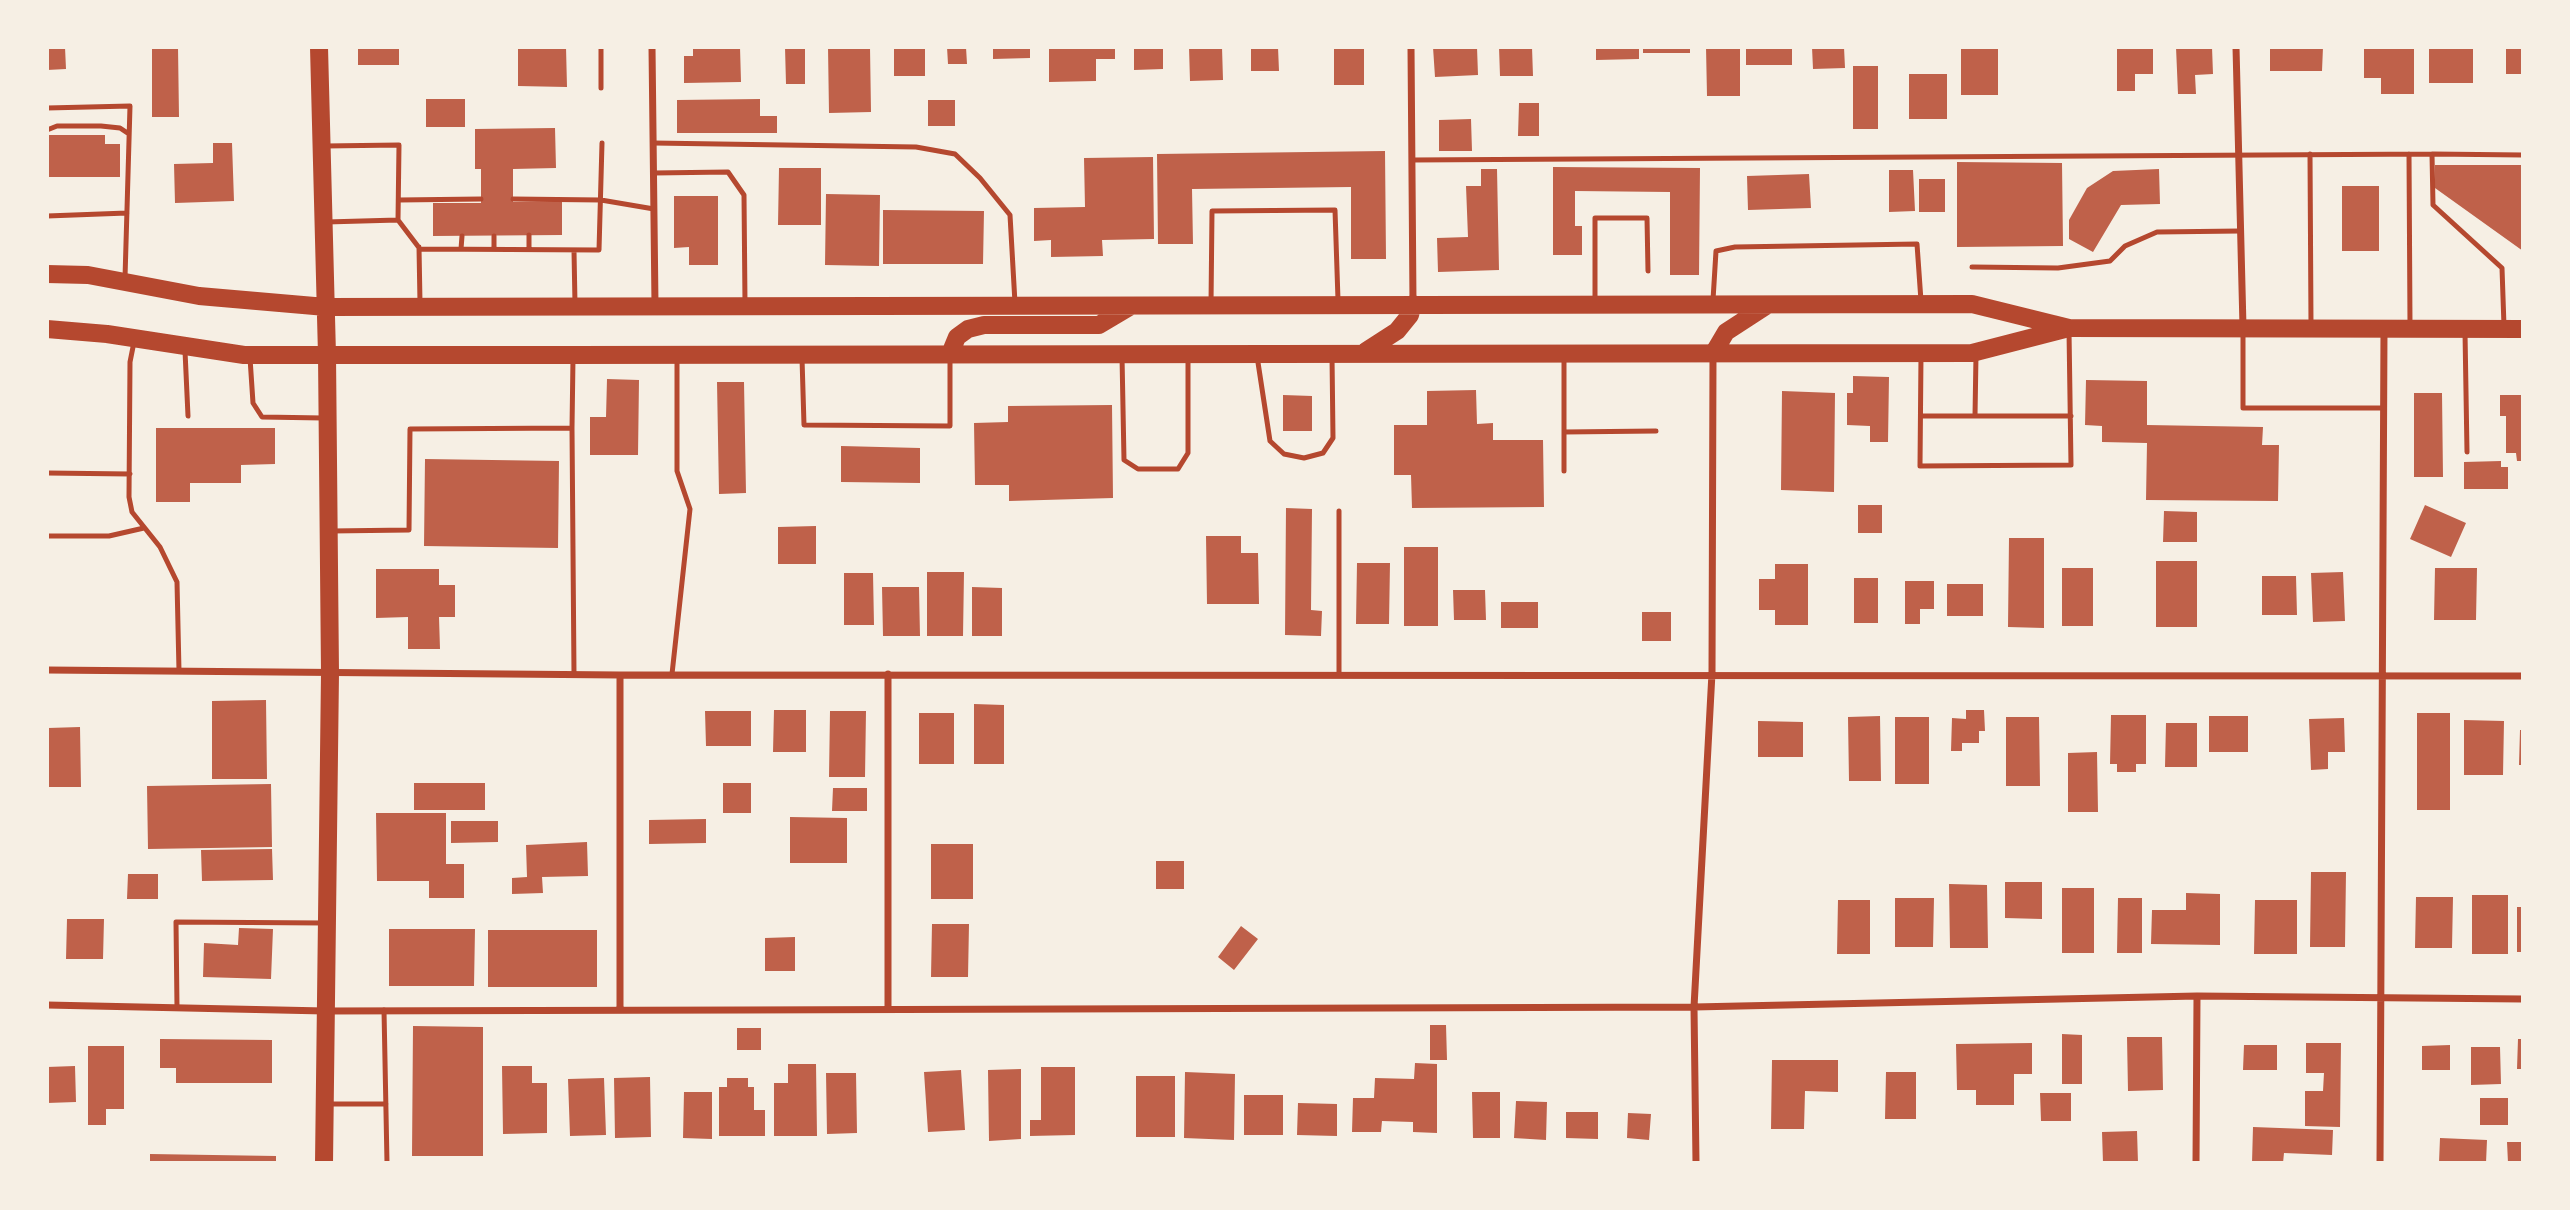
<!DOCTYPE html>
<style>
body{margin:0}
#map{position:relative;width:2570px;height:1210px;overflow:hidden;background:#f6efe4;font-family:"Space Grotesk",sans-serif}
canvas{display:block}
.frame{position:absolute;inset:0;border:49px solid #f6efe4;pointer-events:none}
</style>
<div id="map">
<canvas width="2570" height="1210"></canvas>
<div class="frame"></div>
</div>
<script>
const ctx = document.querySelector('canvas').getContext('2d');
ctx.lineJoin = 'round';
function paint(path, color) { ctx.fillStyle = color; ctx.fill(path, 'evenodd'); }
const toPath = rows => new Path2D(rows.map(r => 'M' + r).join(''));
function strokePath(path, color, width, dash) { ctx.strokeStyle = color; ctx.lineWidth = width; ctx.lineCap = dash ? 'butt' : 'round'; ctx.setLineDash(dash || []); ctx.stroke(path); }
paint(toPath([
 [47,47,65,47,66,69,47,70],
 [152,47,178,47,179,117,152,117],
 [358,47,399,47,399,65,358,65],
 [518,47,566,47,567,87,518,86],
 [693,47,740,47,741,82,684,83,684,56,693,56],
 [785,47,805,47,805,84,786,84],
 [828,47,870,47,871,112,829,113],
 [894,47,925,47,925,76,894,76],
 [947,47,966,47,967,64,948,64],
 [993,47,1030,47,1030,58,993,59],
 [1049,47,1115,47,1115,59,1096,59,1096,81,1049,82],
 [1134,47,1163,47,1163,69,1134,70],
 [1189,47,1222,47,1223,80,1190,81],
 [1251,47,1278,47,1279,71,1251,71],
 [1334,47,1364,47,1364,85,1334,85],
 [1433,47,1477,47,1478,75,1435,77],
 [1499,47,1532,47,1533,76,1500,76],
 [1596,47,1639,47,1639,59,1596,60],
 [1643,47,1690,47,1690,53,1643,53],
 [1706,47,1740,47,1740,96,1707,96],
 [1746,47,1792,47,1792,65,1746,65],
 [1812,47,1844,47,1845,68,1813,69],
 [1961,47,1998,47,1998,95,1961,95],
 [2117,47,2153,47,2153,74,2135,74,2135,91,2117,91],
 [2176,47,2212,47,2213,74,2195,75,2196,94,2178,94],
 [2270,47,2323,47,2322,71,2270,71],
 [2364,47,2414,47,2414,94,2381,94,2381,78,2364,78],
 [2429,47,2473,47,2473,83,2429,83],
 [2506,47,2523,47,2523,74,2506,74],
 [1853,66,1878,66,1878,129,1853,129],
 [1909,74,1947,74,1947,119,1909,119],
 [426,99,465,99,465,127,426,127],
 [760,99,760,116,777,116,777,133,677,133,677,100],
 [928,100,955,100,955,126,928,126],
 [1519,103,1539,103,1539,136,1518,136],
 [1471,119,1472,151,1439,151,1439,120],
 [555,128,556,168,513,169,513,202,562,201,562,235,433,236,433,203,481,203,481,169,475,169,475,129],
 [49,135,105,135,105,144,120,144,120,177,49,177],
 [213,143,232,143,234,201,175,203,174,164,213,163],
 [1385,151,1386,259,1351,259,1351,187,1192,189,1193,244,1158,244,1157,154],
 [1153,157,1154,239,1102,240,1103,256,1051,257,1051,240,1034,241,1034,208,1085,207,1084,158],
 [1957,162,2062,163,2063,246,1957,247],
 [2435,165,2523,165,2523,251,2435,188],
 [1553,167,1700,168,1699,275,1670,275,1670,192,1575,191,1575,226,1582,226,1582,255,1553,255],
 [779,168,821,168,821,225,778,225],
 [1481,169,1497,169,1499,270,1438,272,1437,238,1468,237,1466,186,1481,186],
 [2159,169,2160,204,2121,205,2093,252,2069,239,2069,220,2087,188,2113,171],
 [1889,170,1913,170,1915,211,1889,212],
 [1809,174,1811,208,1748,210,1747,176],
 [1919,179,1945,179,1945,212,1919,212],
 [2342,186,2379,186,2379,251,2342,251],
 [826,194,880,195,879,266,825,265],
 [674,196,718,196,718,265,689,265,689,247,674,248],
 [883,210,984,211,983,264,883,264],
 [1853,376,1889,377,1888,442,1870,442,1870,426,1847,425,1847,393,1853,393],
 [607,379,639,380,638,455,590,455,590,417,606,417],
 [2086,380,2147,381,2147,425,2263,427,2262,445,2279,445,2278,501,2146,500,2147,443,2102,442,2102,426,2085,425],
 [717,382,744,382,746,493,719,494],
 [1476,390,1477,424,1493,423,1493,440,1543,440,1544,507,1412,508,1411,475,1394,475,1394,425,1427,425,1427,391],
 [1782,391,1835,393,1834,492,1781,490],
 [2414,393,2442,393,2443,477,2414,477],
 [1283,395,1312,396,1312,431,1283,431],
 [2500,395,2523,395,2523,461,2517,461,2516,453,2506,453,2506,416,2500,416],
 [1112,405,1113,498,1009,501,1009,485,975,485,974,423,1008,422,1008,406],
 [156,428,275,428,275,464,241,465,241,483,190,483,190,502,156,502],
 [841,446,920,448,920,483,841,482],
 [425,459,559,461,558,548,424,546],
 [2501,461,2501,467,2508,467,2508,489,2464,489,2464,462],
 [1858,505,1882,505,1882,533,1858,533],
 [2425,505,2466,523,2451,557,2410,539],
 [1286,508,1312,509,1311,610,1322,611,1321,636,1285,635],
 [2164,511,2197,512,2197,542,2163,542],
 [816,526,816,564,778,564,778,527],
 [1206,536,1241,536,1241,553,1258,553,1259,604,1207,604],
 [2009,538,2044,538,2044,628,2008,627],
 [1404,547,1438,547,1438,626,1404,626],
 [2156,561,2197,561,2197,627,2156,627],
 [1357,563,1390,563,1389,624,1356,624],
 [1775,564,1808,564,1808,625,1775,625,1775,610,1759,610,1759,579,1775,579],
 [2062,568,2093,568,2093,626,2062,626],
 [2435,568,2477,568,2476,620,2434,620],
 [376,569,439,569,439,585,455,585,455,617,439,617,440,649,408,649,408,617,376,618],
 [927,572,964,572,963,636,927,636],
 [2343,572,2345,621,2313,622,2311,573],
 [844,573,873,573,874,625,844,625],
 [2262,576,2296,576,2297,615,2262,615],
 [1854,578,1878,578,1878,623,1854,623],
 [1905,581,1934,581,1934,609,1920,609,1920,624,1905,624],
 [1947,584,1983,584,1983,616,1947,616],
 [882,587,919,587,920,636,883,636],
 [972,587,1002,588,1002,636,972,636],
 [1453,590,1485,590,1486,620,1454,620],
 [1501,602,1538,602,1538,628,1501,628],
 [1642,612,1671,612,1671,641,1642,641],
 [266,700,267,779,212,779,212,701],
 [974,704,1004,705,1004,764,974,764],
 [774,710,806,710,806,752,773,752],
 [1966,710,1984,710,1985,731,1979,731,1979,743,1962,743,1962,751,1951,751,1952,718,1966,719],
 [705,711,751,711,751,746,706,746],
 [830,711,866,711,865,777,829,777],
 [919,713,954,713,954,764,919,764],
 [2417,713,2450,713,2450,810,2417,810],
 [2111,715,2146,715,2146,764,2136,764,2136,772,2117,772,2117,764,2110,764],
 [1880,716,1881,781,1849,781,1848,717],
 [2209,716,2248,716,2248,752,2209,752],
 [1895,717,1929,717,1929,784,1895,784],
 [2006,717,2039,717,2040,786,2006,786],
 [2344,718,2345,752,2328,752,2328,769,2311,770,2309,719],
 [2464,720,2504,721,2503,775,2464,775],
 [1758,721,1803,722,1803,757,1758,757],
 [2166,723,2197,723,2197,767,2165,767],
 [80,727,81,787,49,787,48,728],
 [2520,730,2523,730,2523,765,2519,765],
 [2097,752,2098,812,2068,812,2068,753],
 [414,783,485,783,485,810,414,810],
 [723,783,751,783,751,813,723,813],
 [271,784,272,847,148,849,147,786],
 [833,788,867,788,867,811,832,811],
 [376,813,446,813,446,864,464,864,464,898,429,898,429,881,377,881],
 [790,817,847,818,847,863,790,863],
 [706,819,706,843,649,844,649,820],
 [451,821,498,821,498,842,451,843],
 [587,842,588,876,542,877,543,893,512,894,512,878,527,877,526,845],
 [931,844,973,844,973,899,931,899],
 [272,849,273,880,202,881,201,850],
 [1156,861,1184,861,1184,889,1156,889],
 [2311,872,2346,872,2345,947,2310,947],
 [128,874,158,874,158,899,127,899],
 [2005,882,2042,882,2042,919,2005,918],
 [1949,884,1987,885,1988,948,1950,948],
 [2062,888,2094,888,2094,953,2062,953],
 [2186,893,2220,894,2220,945,2151,944,2152,910,2186,910],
 [2472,895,2508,895,2508,954,2472,954],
 [2416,897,2453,897,2452,948,2415,948],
 [1895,898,1934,898,1933,947,1895,947],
 [2118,898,2142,898,2142,953,2117,953],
 [1838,900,1870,900,1870,954,1837,954],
 [2255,900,2297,900,2297,954,2254,954],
 [2517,907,2523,907,2523,952,2517,952],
 [67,919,104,919,103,959,66,959],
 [932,924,969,924,968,977,931,977],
 [1241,926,1258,939,1234,970,1218,957],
 [239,928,273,929,271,979,203,977,204,943,238,945],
 [389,929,475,929,474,986,389,986],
 [488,930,597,930,597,987,488,987],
 [795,937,795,971,765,971,765,938],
 [1430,1025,1446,1025,1447,1060,1430,1060],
 [413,1026,483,1027,483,1156,412,1156],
 [737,1028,761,1028,761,1050,737,1050],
 [2062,1034,2082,1035,2082,1084,2062,1084],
 [2127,1037,2162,1037,2163,1090,2128,1091],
 [160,1039,272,1040,272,1083,176,1083,176,1068,160,1068],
 [2518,1039,2523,1039,2523,1069,2517,1069],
 [2032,1043,2032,1074,2014,1074,2014,1105,1976,1105,1976,1090,1957,1090,1956,1044],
 [2306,1043,2341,1043,2340,1127,2305,1126,2305,1091,2323,1091,2324,1073,2306,1073],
 [2244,1045,2277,1045,2277,1070,2243,1070],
 [2450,1045,2450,1070,2422,1070,2422,1046],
 [88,1046,124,1046,124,1109,106,1109,106,1125,88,1125],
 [2471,1047,2500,1047,2501,1084,2471,1085],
 [1772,1060,1838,1060,1838,1092,1805,1091,1804,1129,1771,1129],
 [1415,1063,1437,1064,1437,1133,1413,1132,1413,1122,1382,1121,1381,1132,1352,1132,1353,1098,1374,1098,1375,1078,1414,1079],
 [788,1064,816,1064,817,1136,774,1136,774,1083,788,1083],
 [75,1066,76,1102,47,1103,47,1067],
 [502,1066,532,1066,532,1083,547,1083,547,1133,503,1134],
 [1041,1067,1075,1067,1075,1135,1030,1136,1030,1120,1041,1120],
 [1021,1069,1021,1139,989,1141,988,1070],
 [961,1070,965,1130,928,1132,924,1072],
 [1185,1072,1235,1074,1234,1140,1184,1138],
 [1886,1072,1916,1072,1916,1119,1885,1119],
 [826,1073,856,1073,857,1133,827,1134],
 [1136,1076,1175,1076,1175,1137,1136,1137],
 [650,1077,651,1137,615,1138,614,1078],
 [604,1078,606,1135,570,1136,568,1079],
 [727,1078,748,1078,748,1087,754,1087,754,1110,765,1110,765,1136,719,1136,719,1087,727,1087],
 [684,1092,712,1092,712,1139,683,1138],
 [1472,1092,1500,1092,1500,1138,1473,1138],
 [2040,1093,2071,1093,2071,1121,2041,1121],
 [1244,1095,1283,1095,1283,1135,1244,1135],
 [2480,1098,2508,1098,2508,1125,2480,1125],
 [1516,1101,1547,1102,1546,1140,1514,1138],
 [1298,1103,1337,1104,1337,1136,1297,1135],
 [1566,1112,1598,1112,1598,1139,1566,1138],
 [1628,1113,1651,1114,1649,1140,1627,1138],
 [2253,1127,2333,1130,2332,1155,2284,1153,2283,1163,2252,1163],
 [2137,1131,2138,1163,2103,1163,2102,1132],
 [2440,1138,2487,1140,2486,1163,2439,1163],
 [2507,1142,2523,1142,2523,1163,2508,1163],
 [150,1154,276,1156,276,1163,150,1163]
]), '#bf614a');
strokePath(toPath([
 [601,47,601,88],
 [47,108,130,106,125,278],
 [47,130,57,126,101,126,120,128,129,134],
 [653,143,916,147,955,154,980,178,1010,215,1015,303],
 [325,146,399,145,398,220,326,222],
 [2310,154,2311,325],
 [2409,154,2410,325],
 [2432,154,2523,155],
 [1412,160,2432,154,2433,205,2502,268,2504,326],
 [654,173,728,172,744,195,745,303],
 [513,199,601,200,654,209],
 [399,200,481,199],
 [47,216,127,213],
 [398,220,420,249,599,250,602,143],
 [529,235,529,249],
 [494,236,494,249],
 [419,247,420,303],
 [461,249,462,236],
 [574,251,575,304],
 [1972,267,2058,268,2110,261,2125,246,2157,232,2240,231],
 [1713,300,1716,251,1735,247,1917,244,1921,301],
 [1595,301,1595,218,1647,218,1648,271],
 [1211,304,1212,211,1335,210,1338,300],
 [2243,331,2243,408,2383,408],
 [2465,332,2467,452],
 [134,342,130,362,129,497,132,512,160,547,177,582,179,671],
 [185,351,188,416],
 [1921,355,1920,466,2071,465,2069,331],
 [1122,356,1124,460,1138,469,1178,469,1188,453,1188,356],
 [1257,356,1270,441,1284,454,1304,458,1323,453,1333,438,1332,356],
 [250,358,253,403,262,417,323,418],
 [802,358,804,425,950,426,950,359],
 [1921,416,1975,416,1976,355],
 [1975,416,2071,416],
 [572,428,574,674],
 [1564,432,1656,431],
 [1564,471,1564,356],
 [47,473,130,474],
 [1339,511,1339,673],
 [331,531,409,530,410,429,572,428,573,358],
 [47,536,109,536,144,528],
 [672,674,690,509,677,471,677,359],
 [177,1008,176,922,324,923],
 [384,1010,387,1163],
 [330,1104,386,1104]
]), '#b5482f', 5);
strokePath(toPath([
 [652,47,655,305],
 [1411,47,1413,303],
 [2236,47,2243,327],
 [47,670,620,675,2523,676],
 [888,674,888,1009],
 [620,675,620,1009],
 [47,1005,325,1011,745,1010,1694,1007,2197,996,2523,999],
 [1696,1163,1694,1007,1712,673,1713,355],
 [2196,1163,2197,996],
 [2380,1163,2384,330]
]), '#b5482f', 7);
strokePath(toPath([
 [319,47,327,355,330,673,324,1163],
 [47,274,88,275,199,296,326,307,1972,304,2069,328,2523,329],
 [47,329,107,334,244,355,573,355,1972,353,2065,329],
 [1366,351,1397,331,1410,315,1413,304],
 [950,354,957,337,968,329,984,325,1099,325,1131,306],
 [1713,354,1726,332,1766,306]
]), '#b5482f', 18);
</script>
